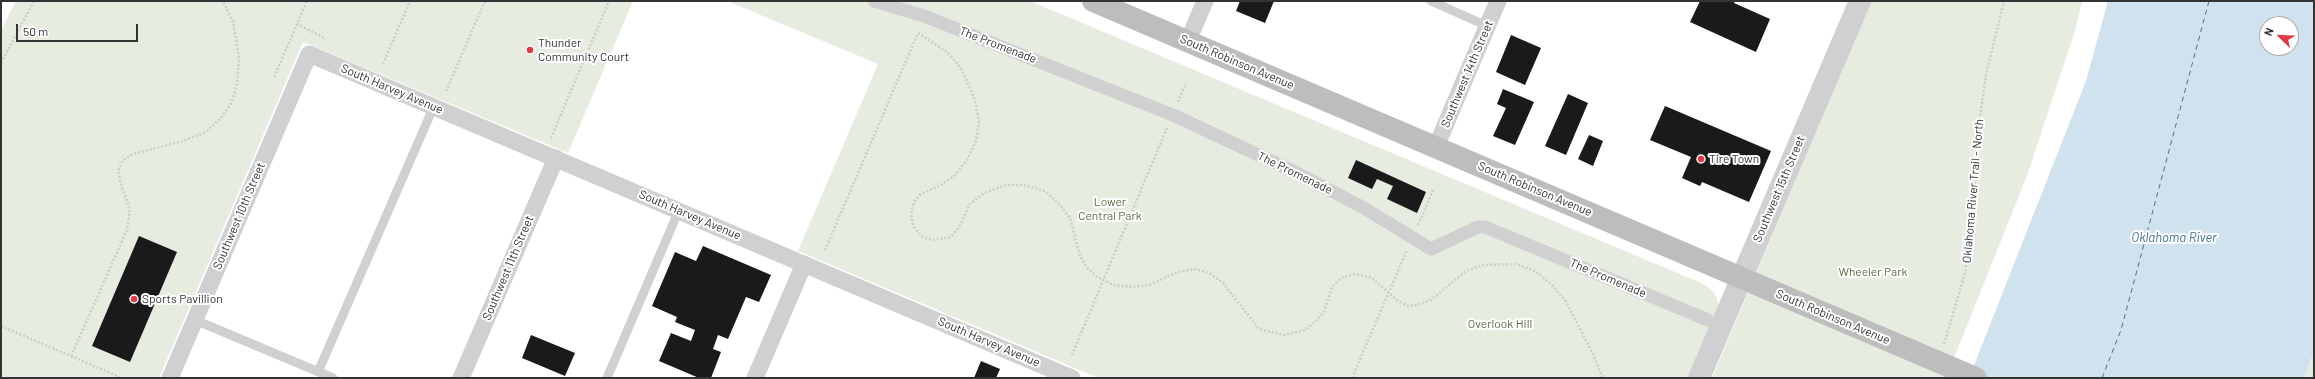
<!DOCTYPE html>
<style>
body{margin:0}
#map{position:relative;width:2315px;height:379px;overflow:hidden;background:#fff;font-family:Barlow,sans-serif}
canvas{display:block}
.frame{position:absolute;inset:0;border:2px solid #333;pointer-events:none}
.north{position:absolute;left:2259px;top:16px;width:40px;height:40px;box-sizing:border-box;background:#fff;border:1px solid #adadad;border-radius:50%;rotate:293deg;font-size:11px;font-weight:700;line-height:16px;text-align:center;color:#333}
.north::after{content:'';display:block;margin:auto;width:14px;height:18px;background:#e63946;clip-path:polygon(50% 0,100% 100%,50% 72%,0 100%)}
.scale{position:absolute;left:16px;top:24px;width:122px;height:18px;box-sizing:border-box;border:2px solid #333;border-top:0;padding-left:5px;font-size:12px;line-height:14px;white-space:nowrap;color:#333;-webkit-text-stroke:3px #fff;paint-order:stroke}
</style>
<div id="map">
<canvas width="2315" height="379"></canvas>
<div class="frame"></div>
<div class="north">N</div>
<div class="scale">50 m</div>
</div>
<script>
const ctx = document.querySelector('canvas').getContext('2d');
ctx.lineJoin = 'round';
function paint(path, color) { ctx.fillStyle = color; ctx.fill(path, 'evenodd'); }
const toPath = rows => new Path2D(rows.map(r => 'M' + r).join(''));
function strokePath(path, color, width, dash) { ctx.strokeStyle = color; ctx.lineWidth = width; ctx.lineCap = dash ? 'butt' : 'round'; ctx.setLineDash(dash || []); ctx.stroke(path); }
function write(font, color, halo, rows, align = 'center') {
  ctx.font = font + ' Barlow,sans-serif'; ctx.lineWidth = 4; ctx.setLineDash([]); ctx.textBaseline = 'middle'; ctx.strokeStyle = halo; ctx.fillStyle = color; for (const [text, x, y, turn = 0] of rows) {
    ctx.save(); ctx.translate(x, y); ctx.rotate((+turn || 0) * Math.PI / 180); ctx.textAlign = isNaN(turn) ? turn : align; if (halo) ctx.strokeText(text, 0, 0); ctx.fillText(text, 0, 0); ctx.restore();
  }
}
paint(toPath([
 [16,1,633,1,568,153,303,42,159,378,1,378,1,30],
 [727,1,1030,1,1699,282,1709,288,1715,294,1718,303,1717,311,1689,378,1098,378,798,251,878,64],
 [1871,1,2082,1,2075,31,2028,173,1946,378,1712,378],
 [2314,351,2314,378,2304,378]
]), '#e6ecdf');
paint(toPath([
 [2108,1,2314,1,2314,351,2304,378,1969,378,2086,81],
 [2267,24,2291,24,2291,48,2267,48]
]), '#cfe2ee');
strokePath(toPath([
 [2102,378,2121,330,2209,1]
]), '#3f7597', 1, [5, 4]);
paint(toPath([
 [1240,1,1274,1,1265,23,1236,11],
 [1700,1,1735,1,1734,3,1770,19,1756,52,1690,22],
 [1511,35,1541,48,1525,85,1496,72],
 [1503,89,1534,102,1515,145,1493,136,1506,108,1497,104],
 [1568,94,1588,103,1566,155,1545,146],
 [1665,106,1771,151,1749,202,1702,182,1700,186,1682,178,1691,157,1650,140],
 [1589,135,1603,141,1593,166,1578,159],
 [1356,160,1426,192,1417,213,1387,199,1393,186,1377,179,1372,189,1348,178],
 [139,236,177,252,130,362,92,346],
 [703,246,771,275,759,302,746,297,728,339,718,335,713,349,721,352,711,378,699,378,659,361,671,333,691,341,695,330,675,322,677,317,652,306,675,252,696,261],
 [531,335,575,353,565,376,522,358],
 [981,361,1000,369,996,378,974,378]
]), '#1a1a1a');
strokePath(toPath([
 [297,24,326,39],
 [918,33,947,52,961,68,974,97,979,121,976,141,967,160,954,176,941,185,921,194,914,202,911,214,913,226,921,236,933,240,951,237,959,227,970,204,984,193,1006,185,1024,185,1045,191,1060,205,1070,218,1080,256,1087,268,1096,276,1113,285,1132,287,1149,285,1178,272,1195,269,1209,273,1223,283,1259,329,1284,335,1305,330,1316,321,1324,312,1332,287,1341,278,1355,274,1372,278,1398,301,1408,306,1417,305,1431,300,1466,271,1483,265,1516,264,1535,271,1551,284,1565,300,1592,352,1603,378],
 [1,63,34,1],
 [383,64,410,1],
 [274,77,307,1],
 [446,91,485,1],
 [1178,102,1186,83],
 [551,138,609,1],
 [1418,225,1434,188],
 [825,250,918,33],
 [1,326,122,378],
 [1944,344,1965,273,1972,224,1977,139,1986,75,2004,1],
 [1072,355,1167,128],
 [71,356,127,230,130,209,122,188,118,171,123,160,133,154,183,141,206,132,220,119,232,102,237,84,239,58,233,22,223,1],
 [1352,378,1407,250]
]), '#cdcdcd', 2.5, [2, 2]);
strokePath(toPath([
 [1431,1,1487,26],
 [195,320,333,378],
 [318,372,434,106],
 [607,378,679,210]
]), '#d0d0d0', 9);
strokePath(toPath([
 [874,1,924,16,1173,115,1297,173,1364,208,1431,249,1478,227,1485,227,1708,320]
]), '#d0d0d0', 13);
strokePath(toPath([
 [1188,41,1205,1],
 [1436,147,1498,1],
 [170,378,309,54,1072,378],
 [461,378,556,158],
 [755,378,804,264]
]), '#d0d0d0', 17);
strokePath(toPath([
 [1699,378,1860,1]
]), '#d0d0d0', 22);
strokePath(toPath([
 [1093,1,1976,378]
]), '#bdbdbd', 22);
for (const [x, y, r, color] of [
 [530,50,4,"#e63946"],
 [1701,159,4,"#e63946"],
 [134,299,4,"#e63946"]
]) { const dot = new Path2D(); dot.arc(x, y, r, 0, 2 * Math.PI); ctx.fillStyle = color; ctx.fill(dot); strokePath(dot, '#fff', 1.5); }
write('12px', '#333', '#fff', [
 ["Thunder",538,43],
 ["Community Court",538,57],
 ["Tire Town",1709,159],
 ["Sports Pavillion",142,299]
], 'left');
write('12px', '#333', '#fff', [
 ["The Promenade",998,45,21],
 ["South Robinson Avenue",1237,62,23],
 ["Southwest 14th Street",1467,74,-67],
 ["South Harvey Avenue",392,89,23],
 ["The Promenade",1295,173,26],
 ["South Robinson Avenue",1535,189,23],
 ["Southwest 15th Street",1779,189,-67],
 ["Oklahoma River Trail - North",1973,191,-85],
 ["South Harvey Avenue",690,215,23],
 ["Southwest 10th Street",239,216,-67],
 ["Southwest 11th Street",508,268,-67],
 ["The Promenade",1608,278,23],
 ["South Robinson Avenue",1833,317,23],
 ["South Harvey Avenue",989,342,23]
]);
write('12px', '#56703f', '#fff', [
 ["Lower",1110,202],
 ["Central Park",1110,216],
 ["Wheeler Park",1873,272],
 ["Overlook Hill",1500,324]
]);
write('italic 13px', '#3f7597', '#fff', [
 ["Oklahoma River",2174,238]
]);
</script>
